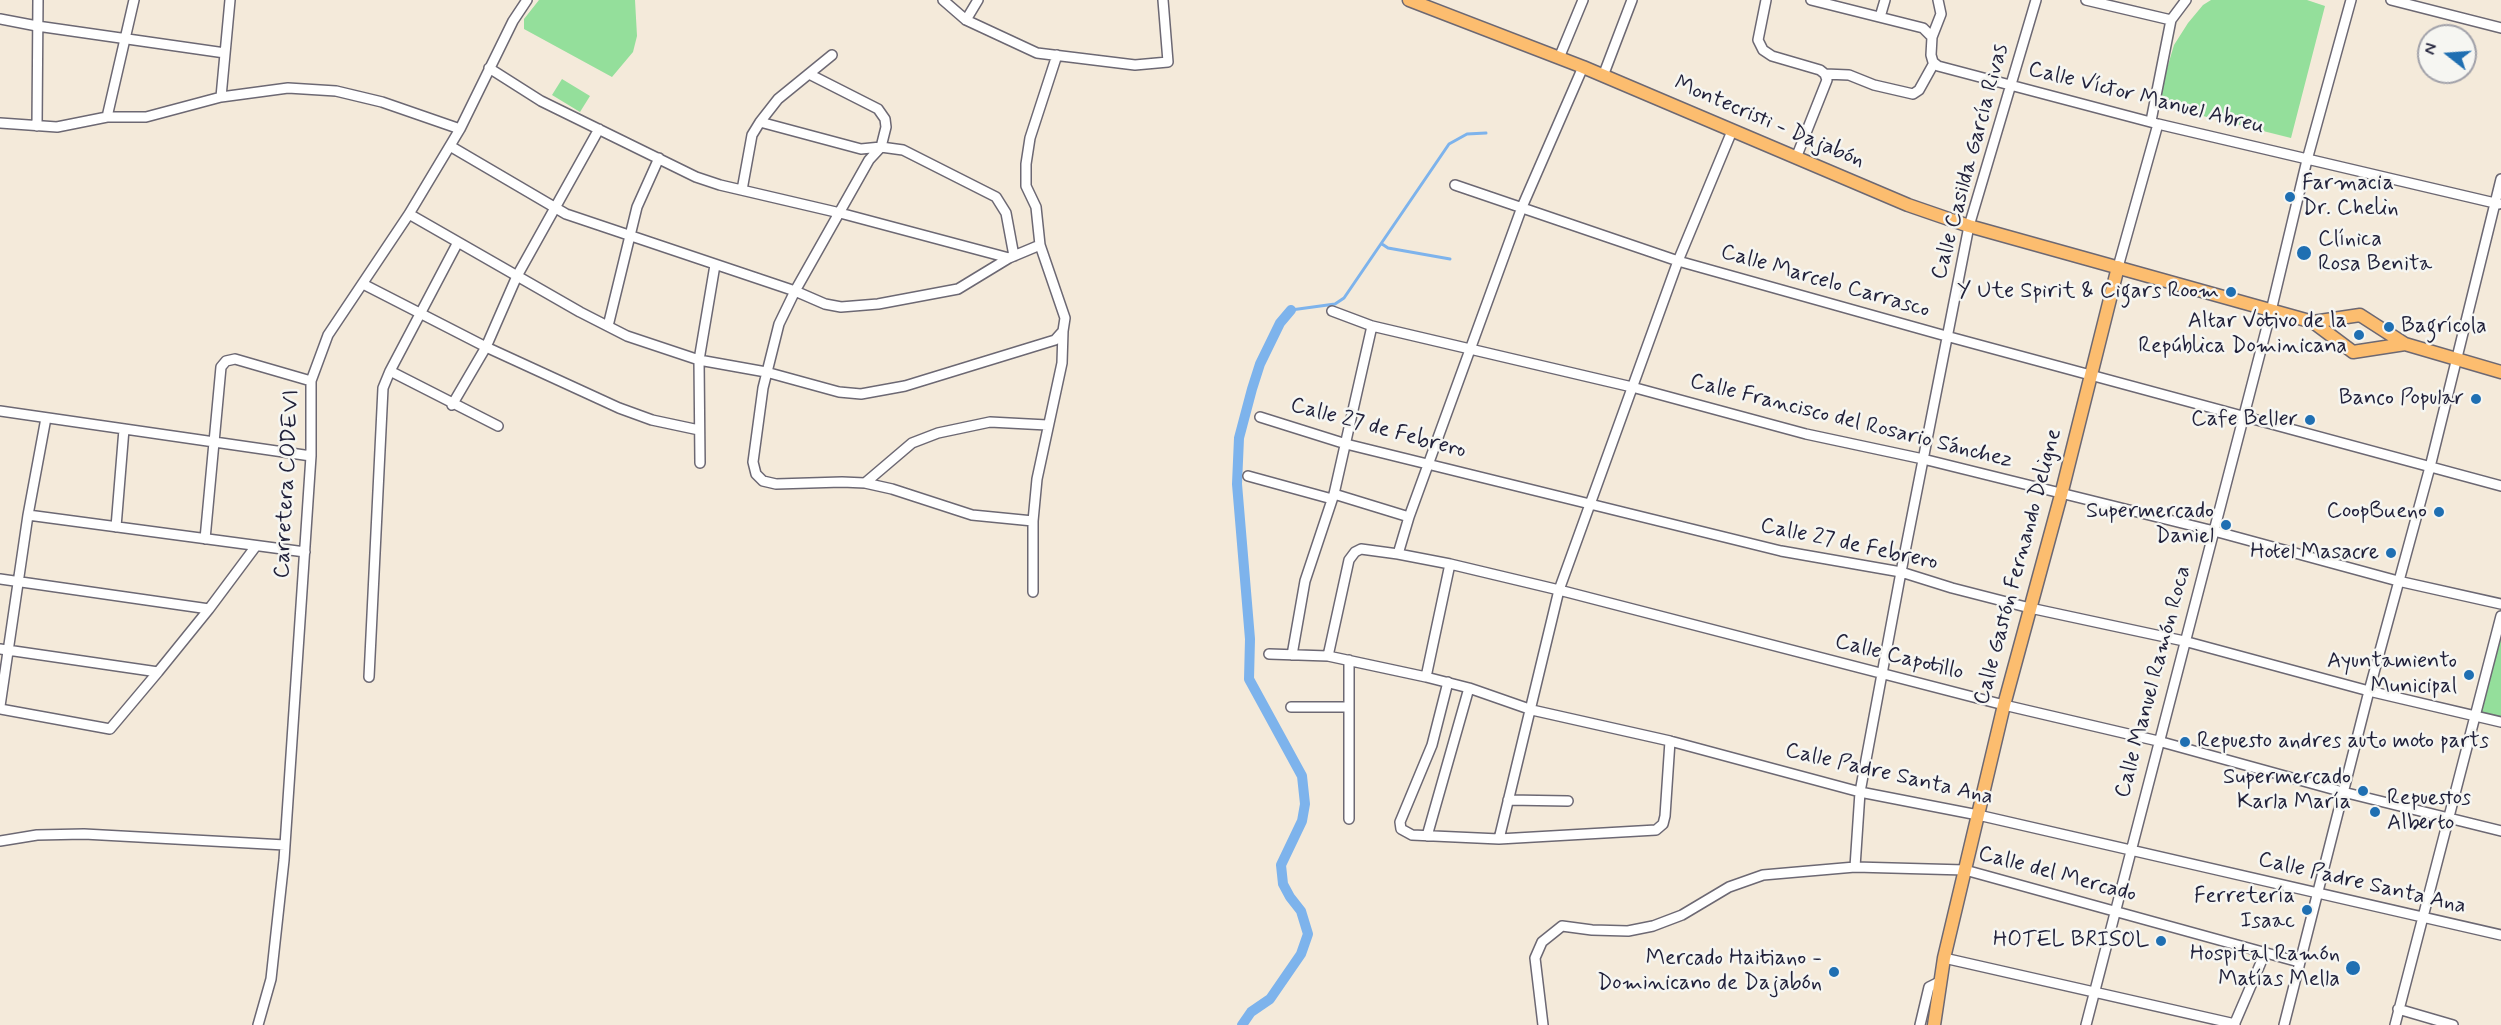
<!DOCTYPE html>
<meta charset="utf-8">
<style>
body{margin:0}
#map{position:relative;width:2501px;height:1025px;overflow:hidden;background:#f4eada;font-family:Mynerve,sans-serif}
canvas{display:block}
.north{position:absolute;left:2417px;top:24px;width:60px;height:60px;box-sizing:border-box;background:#f6f6f2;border:2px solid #a1a1a9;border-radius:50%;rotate:287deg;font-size:16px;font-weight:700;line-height:24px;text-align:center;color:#22223b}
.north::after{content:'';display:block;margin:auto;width:21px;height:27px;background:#1f6fb2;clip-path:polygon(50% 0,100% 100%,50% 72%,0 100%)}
</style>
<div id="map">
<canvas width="2501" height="1025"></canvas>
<div class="north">N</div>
</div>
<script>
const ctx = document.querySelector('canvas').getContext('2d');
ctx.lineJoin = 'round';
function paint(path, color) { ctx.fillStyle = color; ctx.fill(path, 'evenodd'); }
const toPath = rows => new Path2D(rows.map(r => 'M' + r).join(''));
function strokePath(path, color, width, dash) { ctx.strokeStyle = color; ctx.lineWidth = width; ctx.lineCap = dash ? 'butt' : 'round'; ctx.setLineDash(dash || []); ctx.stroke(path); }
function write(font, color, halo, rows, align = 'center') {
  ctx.font = font + ' Mynerve,sans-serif'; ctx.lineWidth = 5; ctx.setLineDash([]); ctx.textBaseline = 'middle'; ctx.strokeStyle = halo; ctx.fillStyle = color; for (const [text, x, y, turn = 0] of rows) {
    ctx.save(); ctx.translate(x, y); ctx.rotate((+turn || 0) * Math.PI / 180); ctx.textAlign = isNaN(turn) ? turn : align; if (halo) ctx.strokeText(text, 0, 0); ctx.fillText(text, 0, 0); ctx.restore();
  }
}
paint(toPath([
 [539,0,635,0,637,36,633,52,612,77,524,29,524,19],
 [2211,0,2307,0,2325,6,2291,138,2159,105,2166,72,2174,45,2188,23,2203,5],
 [562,79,590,96,580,112,552,95],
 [2501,629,2501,723,2479,718]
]), '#94df9b');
strokePath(toPath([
 [1382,244,1388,248,1450,259],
 [1291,310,1335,304,1344,298,1449,144,1467,134,1486,133]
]), '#7db3ec', 3);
strokePath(toPath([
 [1242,1025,1251,1012,1270,999,1301,954,1308,934,1301,911,1290,897,1283,884,1281,865,1302,821,1305,804,1302,776,1249,679,1250,639,1237,484,1239,438,1252,389,1260,364,1280,323,1291,310]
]), '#7db3ec', 10);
const minor = toPath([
 [943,0,966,20,1037,53,1135,65,1168,62,1163,0],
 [1766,0,1758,40,1763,50,1772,56,1820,70,1825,74,1827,80,1796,158],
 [1811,0,1923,28,1932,37,1931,55,1933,62,1938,66,2158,124,2499,204],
 [2086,0,2171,20],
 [2391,0,2501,28],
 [1880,17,1885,0],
 [0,19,37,26,225,53],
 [966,20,978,0],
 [1932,37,1941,14,1938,0],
 [1559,58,1583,0],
 [489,68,541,101,696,177,720,185,840,213,1009,258,1040,245],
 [809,74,878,109,885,119,886,127,881,147,869,160,795,291,779,324,763,388,753,462,756,474,763,481,776,484,842,482,865,483,892,489,972,515,1033,521],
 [1825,74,1849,75,1874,85,1913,94,1919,90,1934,63],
 [1603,76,1632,0],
 [221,97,230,0],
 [107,117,134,0],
 [2151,121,2171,20,2186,0],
 [760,122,861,149,881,147,903,150,996,197,1006,213,1014,256],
 [0,123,57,127,107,117,146,117,221,97,288,88,336,91,382,102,460,129],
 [37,126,38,0],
 [450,146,566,214,795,291,825,304,841,307,878,304,958,289,1009,258],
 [1455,185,1678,261,1946,336,2501,486],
 [742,190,752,135,760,122,778,99,832,55],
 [409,214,580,312,627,336,699,360,766,372,839,392,861,394,905,386,1055,340,1063,331,1065,318,1040,245,1036,207,1026,186,1026,164,1030,138,1057,55],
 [2118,267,2158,124],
 [363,284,486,347,619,408,652,420,699,430],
 [1332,311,1372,326,1632,387,1806,434,1923,459,2214,531,2398,581,2501,604],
 [608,326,637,207,659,158],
 [390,371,498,426],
 [452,405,486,347,517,276,599,129],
 [0,411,311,456],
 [1260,417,1346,444,1781,551,1901,572,1952,588,2030,608,2184,641,2369,691,2501,722],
 [700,463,699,360,715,265],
 [1248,476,1332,499],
 [865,483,912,443,938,433,990,422,1047,425],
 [1334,494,1409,517],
 [28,515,305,552],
 [116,527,124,429],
 [205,539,221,367,226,361,235,359,311,381],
 [1398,554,1409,517,1522,207,1583,67],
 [0,579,209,609],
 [1033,592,1033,521,1037,479,1062,363,1063,331],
 [0,649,158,672,209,609,256,546],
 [1269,654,1328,656,1426,677,1469,688,1532,710,1670,741,1860,792,1978,815,2501,935],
 [1292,655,1305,581,1334,494,1372,326],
 [1328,656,1349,560,1355,552,1361,549,1398,554,1450,564,1559,590,2004,705,2158,741,2343,792,2501,831],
 [1349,660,1349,819],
 [369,677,383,388,390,371,458,242],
 [1426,677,1450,564],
 [1448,682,1432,745,1400,822,1401,829,1412,835,1499,839,1656,830,1663,824,1665,816,1670,741],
 [0,706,28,515,46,418],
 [1291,707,1348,707],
 [0,709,110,729,158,672],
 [1508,800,1568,801],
 [1427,836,1469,688],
 [1499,839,1559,590,1678,261,1732,131],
 [0,841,37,835,84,834,285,845],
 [1855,867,1860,792,1901,572,1969,226,2036,0],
 [1944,958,2235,1024],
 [2398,1009,2453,1025],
 [258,1025,271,979,284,860,311,456,311,381,328,335,409,214,460,129,513,21,527,0],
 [1543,1025,1535,958,1542,942,1562,926,1592,930,1628,931,1653,926,1682,915,1729,887,1763,875,1855,867,1965,870,2299,962],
 [1920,1025,1929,987,1941,981],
 [2086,1025,2271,311,2307,160,2351,0],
 [2234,1025,2265,953],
 [2284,1025,2369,691,2430,467,2501,179],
 [2395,1025,2501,616]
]);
const major = toPath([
 [1409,0,1583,67,1908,205,1969,226,2313,322,2360,315,2405,344,2501,372],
 [2313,322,2353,352,2405,344],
 [1934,1025,1944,958,2004,705,2061,495,2118,267]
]);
strokePath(minor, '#6c6873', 12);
strokePath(major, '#6c6873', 15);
strokePath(minor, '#fff', 9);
strokePath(major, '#fcbd6f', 12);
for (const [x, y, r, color] of [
 [2290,197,6,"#1f6fb2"],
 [2304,253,8,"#1f6fb2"],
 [2231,292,6,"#1f6fb2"],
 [2389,327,6,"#1f6fb2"],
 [2359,335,6,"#1f6fb2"],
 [2476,399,6,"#1f6fb2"],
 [2310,420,6,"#1f6fb2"],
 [2439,512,6,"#1f6fb2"],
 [2226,525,6,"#1f6fb2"],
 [2391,553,6,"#1f6fb2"],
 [2469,675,6,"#1f6fb2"],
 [2185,742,6,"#1f6fb2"],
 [2363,791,6,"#1f6fb2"],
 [2375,812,6,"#1f6fb2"],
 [2307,910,6,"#1f6fb2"],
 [2161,941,6,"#1f6fb2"],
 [2353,968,8,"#1f6fb2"],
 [1834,972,6,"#1f6fb2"]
]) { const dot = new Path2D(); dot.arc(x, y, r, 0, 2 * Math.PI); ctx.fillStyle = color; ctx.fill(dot); strokePath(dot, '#f6f6f2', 2); }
write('22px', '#22223b', '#f6f6f2', [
 ["Calle Víctor Manuel Abreu",2146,99,14],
 ["Montecristi - Dajabón",1769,123,23],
 ["Calle Casilda García Rivas",1971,162,-75],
 ["Calle Marcelo Carrasco",1825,282,16],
 ["Calle Francisco del Rosario Sánchez",1851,422,14],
 ["Calle 27 de Febrero",1378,429,15],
 ["Carretera CODEVI",288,484,-87],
 ["Calle 27 de Febrero",1849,545,12],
 ["Calle Gastón Fernando Deligne",2019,567,-75],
 ["Calle Capotillo",1899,658,14],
 ["Calle Manuel Ramón Roca",2154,682,-75],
 ["Calle Padre Santa Ana",1889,775,13],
 ["Calle del Mercado",2057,875,15],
 ["Calle Padre Santa Ana",2362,884,13]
]);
write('22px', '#22223b', '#f6f6f2', [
 ["Farmacia",2302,184,"left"],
 ["Dr. Chelin",2302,209,"left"],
 ["Clínica",2318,240,"left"],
 ["Rosa Benita",2318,265,"left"],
 ["Y Ute Spirit & Cigars Room",2219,292],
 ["Altar Votivo de la",2347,322],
 ["República Dominicana",2347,347],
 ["Bagrícola",2401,327,"left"],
 ["Banco Popular",2464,399],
 ["Cafe Beller",2298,420],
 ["Supermercado",2214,512],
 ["Daniel",2214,537],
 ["CoopBueno",2427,512],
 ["Hotel Masacre",2379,553],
 ["Ayuntamiento",2457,662],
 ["Municipal",2457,687],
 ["Repuesto andres auto moto parts",2197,742,"left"],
 ["Supermercado",2351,778],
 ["Karla María",2351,803],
 ["Repuestos",2387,799,"left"],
 ["Alberto",2387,824,"left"],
 ["Ferretería",2295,897],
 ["Isaac",2295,922],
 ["HOTEL BRISOL",2149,941],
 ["Hospital Ramón",2340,955],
 ["Matías Mella",2340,980],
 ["Mercado Haitiano -",1822,959],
 ["Dominicano de Dajabón",1822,984]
], 'right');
</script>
